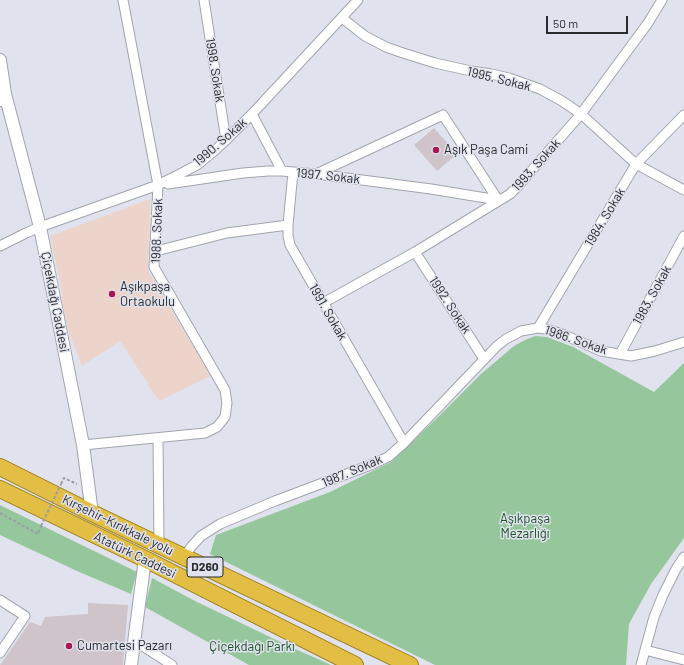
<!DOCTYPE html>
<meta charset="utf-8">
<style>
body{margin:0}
#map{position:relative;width:684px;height:665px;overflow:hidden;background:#e0e3ed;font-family:Barlow,sans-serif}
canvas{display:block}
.scale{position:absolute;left:546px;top:16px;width:82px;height:18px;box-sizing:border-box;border:2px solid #292a2e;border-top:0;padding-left:5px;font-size:12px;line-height:14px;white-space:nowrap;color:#292a2e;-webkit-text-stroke:3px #e0e3ed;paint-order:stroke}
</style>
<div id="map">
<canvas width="684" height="665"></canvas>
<div class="scale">50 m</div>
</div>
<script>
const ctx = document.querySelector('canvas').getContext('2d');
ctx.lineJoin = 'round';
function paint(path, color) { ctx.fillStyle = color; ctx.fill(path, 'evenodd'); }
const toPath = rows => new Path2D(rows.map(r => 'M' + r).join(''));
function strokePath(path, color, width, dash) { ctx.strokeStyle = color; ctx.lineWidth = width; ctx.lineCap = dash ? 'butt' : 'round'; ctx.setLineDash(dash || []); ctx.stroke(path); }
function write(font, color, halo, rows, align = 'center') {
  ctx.font = font + ' Barlow,sans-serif'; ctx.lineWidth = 3; ctx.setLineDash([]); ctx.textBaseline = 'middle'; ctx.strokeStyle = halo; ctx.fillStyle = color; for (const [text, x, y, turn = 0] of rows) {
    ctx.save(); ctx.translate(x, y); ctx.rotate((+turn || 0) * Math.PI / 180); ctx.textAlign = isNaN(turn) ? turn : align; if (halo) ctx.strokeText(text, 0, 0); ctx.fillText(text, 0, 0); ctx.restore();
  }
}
paint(toPath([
 [150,199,148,271,211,376,159,401,120,341,82,366,68,330,63,306,60,282,50,236]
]), '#ecd4cb');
paint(toPath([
 [535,336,547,337,573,347,654,392,684,363,684,538,651,584,629,624,626,665,435,665,210,554,216,535,330,492,391,462,438,417,481,374,514,346,525,340],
 [0,505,137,572,131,594,77,571,0,535],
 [152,578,195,601,291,647,331,665,249,665,145,607]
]), '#96c69b');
paint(toPath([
 [434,128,457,154,437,171,414,145],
 [88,603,128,605,123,665,0,665,30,622,41,626,45,617,88,614]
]), '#cec4ca');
const minor = toPath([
 [204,0,226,140],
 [342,18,365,36,386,47,400,52,435,63,471,71,491,74,509,78,540,89,562,101,581,114,636,164,684,190],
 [252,114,282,171],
 [293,172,288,225,288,236,290,245,404,443],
 [316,174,443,115,498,200],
 [168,184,243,173,268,171,282,171,316,174,431,189,498,200],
 [0,246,26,233,40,227,158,185,178,175,197,165,213,152,226,140,252,114,358,0],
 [156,251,227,233,288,225],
 [415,252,484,359],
 [323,303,415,252,510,194,518,186,581,114,648,23,662,0],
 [538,328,636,164,684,115],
 [620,354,684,236],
 [158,438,159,545],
 [83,445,205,433,217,427,225,417,227,403,225,390,154,267,158,185,123,0],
 [184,557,191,547,201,536,220,524,275,501,373,464,388,457,404,443,497,346,506,339,521,331,538,328,546,329,562,334,601,351,631,356,655,351,684,342],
 [0,600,25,616,0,653],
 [135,641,172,665],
 [645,650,684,660],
 [641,665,654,617,663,595,676,569,684,557]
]);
const tertiary = toPath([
 [0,60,5,94,1,100],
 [5,94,40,227,83,445,92,513],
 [131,665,145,559]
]);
const trunk = toPath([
 [0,467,92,513,410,665],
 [0,489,145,559,355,665]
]);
strokePath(minor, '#a2a4ad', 11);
strokePath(tertiary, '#a2a4ad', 14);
strokePath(trunk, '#9d7f1e', 18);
strokePath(toPath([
 [61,484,64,478,77,484],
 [0,513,38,534,41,526]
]), '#9b9da5', 2, [3, 2]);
strokePath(minor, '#fff', 9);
strokePath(tertiary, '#fff', 12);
strokePath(trunk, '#e2be44', 16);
strokePath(toPath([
 [41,526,61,484]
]), '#9b9da5', 2, [3, 2]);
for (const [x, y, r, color] of [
 [436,150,4,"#a81754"],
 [112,294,4,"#a81754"],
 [69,646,4,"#a81754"]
]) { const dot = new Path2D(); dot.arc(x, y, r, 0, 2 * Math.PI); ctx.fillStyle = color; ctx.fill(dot); strokePath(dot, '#e0e3ed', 1.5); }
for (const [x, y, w] of [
 [205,567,36]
]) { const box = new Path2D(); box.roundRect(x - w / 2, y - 10, w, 20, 3); ctx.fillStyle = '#e0e3ed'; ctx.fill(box); strokePath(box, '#292a2e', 1); }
write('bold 12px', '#292a2e', null, [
 ["D260",205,567]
]);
write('13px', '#292a2e', '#e0e3ed', [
 ["1998. Sokak",215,70,81],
 ["1995. Sokak",499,79,14],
 ["1990. Sokak",220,142,-41],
 ["1993. Sokak",536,165,-48],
 ["1997. Sokak",328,176,6],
 ["1984. Sokak",605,217,-59],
 ["1988. Sokak",157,231,-88],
 ["1983. Sokak",652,295,-61],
 ["Çiçekdağı Caddesi",55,302,79],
 ["1992. Sokak",450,305,57],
 ["1991. Sokak",328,312,60],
 ["1986. Sokak",576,340,19],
 ["1987. Sokak",352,471,-23],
 ["Kırşehir-Kırıkkale yolu",118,525,26],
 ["Atatürk Caddesi",135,555,26]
]);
write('13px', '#292a2e', '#e0e3ed', [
 ["Aşık Paşa Cami",444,150],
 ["Aşıkpaşa",120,287],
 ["Ortaokulu",120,302],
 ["Cumartesi Pazarı",77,646]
], 'left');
write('13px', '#1a5126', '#e0e3ed', [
 ["Aşıkpaşa",525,519],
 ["Mezarlığı",525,534],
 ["Çiçekdağı Parkı",252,647]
]);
</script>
